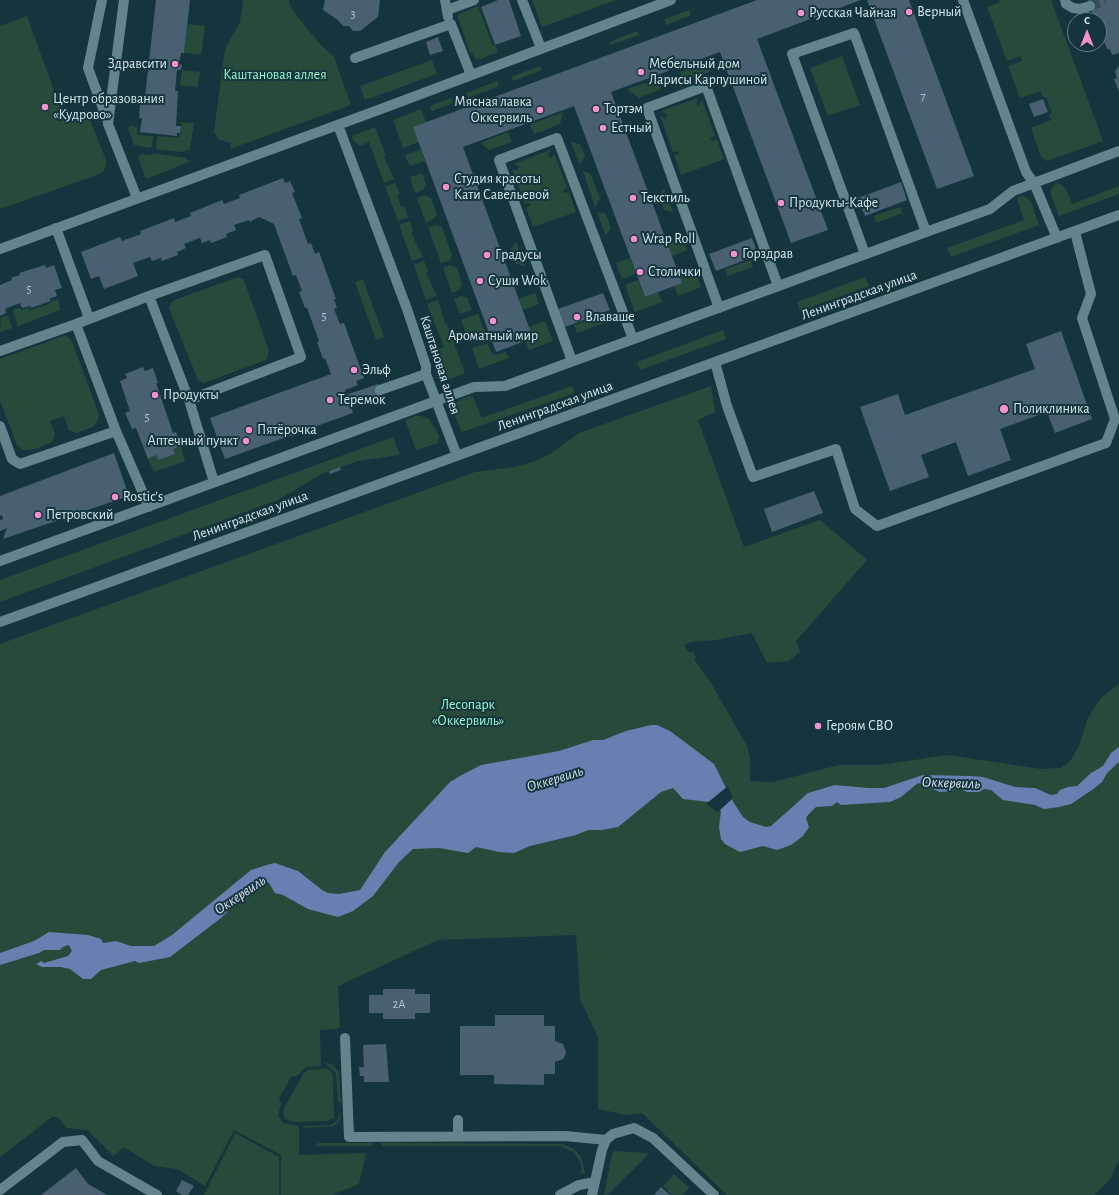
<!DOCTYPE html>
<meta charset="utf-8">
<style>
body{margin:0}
#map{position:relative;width:1119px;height:1195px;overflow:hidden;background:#14353d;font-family:"Alegreya Sans",sans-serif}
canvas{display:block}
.north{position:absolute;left:1067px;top:12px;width:40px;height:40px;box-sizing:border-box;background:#14353d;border:1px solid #627d83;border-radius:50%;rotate:0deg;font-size:11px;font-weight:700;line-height:16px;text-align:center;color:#d6e8ed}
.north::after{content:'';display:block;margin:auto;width:14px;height:18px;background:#f790ce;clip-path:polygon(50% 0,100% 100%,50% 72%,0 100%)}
</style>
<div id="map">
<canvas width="1119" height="1195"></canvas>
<div class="north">С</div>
</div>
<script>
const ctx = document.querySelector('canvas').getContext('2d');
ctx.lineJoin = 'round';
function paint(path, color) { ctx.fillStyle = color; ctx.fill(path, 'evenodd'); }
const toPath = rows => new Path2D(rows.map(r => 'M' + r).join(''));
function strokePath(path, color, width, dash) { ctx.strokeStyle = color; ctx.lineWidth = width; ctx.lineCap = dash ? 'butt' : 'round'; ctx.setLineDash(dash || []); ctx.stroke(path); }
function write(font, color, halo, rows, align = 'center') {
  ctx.font = font + ' "Alegreya Sans",sans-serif'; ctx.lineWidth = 4; ctx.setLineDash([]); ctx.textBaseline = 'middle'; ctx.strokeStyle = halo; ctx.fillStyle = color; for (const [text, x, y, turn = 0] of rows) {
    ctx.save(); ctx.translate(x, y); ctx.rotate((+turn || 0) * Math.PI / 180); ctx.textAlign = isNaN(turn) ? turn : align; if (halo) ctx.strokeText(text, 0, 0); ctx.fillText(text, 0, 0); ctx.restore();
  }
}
paint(toPath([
 [243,0,289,0,289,4,298,17,318,42,334,57,351,105,230,149,231,143,218,139,214,132,224,56,227,45,240,22],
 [532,0,616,0,542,27],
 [999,0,1051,0,1103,141,1047,161,1041,157,1031,128,1051,120,1049,114,1052,113,1046,97,1043,97,1041,91,1020,98,1008,66,1022,61,1020,56,1007,61,987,7,1000,2],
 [478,6,493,46,495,45,498,52,477,60,469,50,457,15],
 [689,10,691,15,666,25,664,19],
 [27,16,64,118,76,114,88,115,106,160,106,165,103,172,97,175,0,209,0,26],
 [188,24,205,26,201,55,184,53],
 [637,31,639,35,610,45,609,42],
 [842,56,860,105,828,116,810,68],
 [432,60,437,74,365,100,360,86],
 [712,60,709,72,683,82,680,72],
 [540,66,542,70,513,81,511,77],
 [182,70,200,72,198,87,180,85],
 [657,79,661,89,639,98,627,89],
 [497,81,499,86,468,98,466,93],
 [451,98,453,103,432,111,430,106],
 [698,98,696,105,698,104,699,107,702,100,715,136,710,138,712,141,717,139,724,159,681,175,674,155,679,154,678,151,673,152,660,116,666,119,665,116,668,115,661,111],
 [421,109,426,122,413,127,419,142,403,148,393,120],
 [563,112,560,124,534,134,530,125],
 [180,122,194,123,190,149,180,152,157,149,156,148,157,136,179,138,182,124,180,124],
 [130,126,137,127,137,135,153,136,152,146,150,148,134,145,128,128],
 [375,127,386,156,384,157,394,179,384,183,369,142,360,146,353,141,352,136],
 [508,132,512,142,489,150,480,143],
 [571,142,580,144,585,156,580,165],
 [421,149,425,161,410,166,405,155],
 [550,150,548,157,550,157,551,159,554,153,567,188,563,190,564,193,569,192,576,212,533,227,526,208,531,205,530,203,525,204,512,169,518,171,517,169,520,167,513,164],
 [153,153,186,158,189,162,146,179,138,157,141,154,152,155],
 [583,171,591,174,600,199,595,207],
 [422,173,426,184,423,190,415,193,410,177],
 [395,183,400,194,397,195,401,207,404,206,408,217,398,221,385,186],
 [1056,183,1061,184,1066,189,1072,204,1119,186,1119,194,1059,216,1051,195,1051,189],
 [664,188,673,212,664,210,659,195],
 [425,195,431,198,437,214,434,219,426,223,417,198],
 [1021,195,1026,197,1031,202,1039,225,951,257,947,248,1024,220,1017,199],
 [900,207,902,213,876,223,874,216],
 [597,212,606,214,611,228,606,236],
 [410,221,413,232,411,233,423,257,412,261,399,225],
 [435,225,442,227,452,255,449,261,441,263,428,227],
 [683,239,687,250,672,256,667,245],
 [516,242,525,266,516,264,511,249],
 [630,258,636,274,622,279,616,263],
 [751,260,753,267,727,276,725,269],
 [424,261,428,271,426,273,437,296,426,300,414,265],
 [450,265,457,268,462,284,459,290,452,293,443,268],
 [694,267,701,287,678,296,674,286,682,283,678,273],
 [238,277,244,280,269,351,266,360,204,383,198,380,169,308,172,301],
 [865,277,869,286,800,311,797,302],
 [363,279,384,337,376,340,355,282],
 [638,280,644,297,658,292,662,302,635,312,625,285],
 [535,293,539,304,523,310,519,299],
 [461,296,467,298,472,310,460,314,454,299],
 [58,299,60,310,18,326,13,311,15,309,20,308,21,310,29,307,30,310,50,304,50,302],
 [438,300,445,324,447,324,465,373,445,381,440,377,434,360,436,350,444,347,427,304],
 [478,314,486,334,469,341,461,320],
 [8,315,12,328,0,332,1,318],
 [601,315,604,323,577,333,574,325],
 [545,321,553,341,529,350,525,341,533,338,529,327],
 [723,330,726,339,640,370,637,362],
 [66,335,72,341,99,415,98,420,93,427,76,433,69,430,64,416,50,421,55,434,52,442,36,449,23,450,17,445,0,401,0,359],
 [487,343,493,355,506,352,509,358,479,369,472,348],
 [572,386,575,393,462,432,454,414,456,402,469,396,473,397,482,418],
 [711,386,715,412,698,420,744,547,820,520,867,560,796,641,800,652,788,661,767,663,752,633,716,640,690,642,684,646,690,653,692,651,696,657,694,659,711,683,746,744,750,756,750,781,773,782,839,765,881,765,887,763,887,764,948,755,1041,769,1061,768,1070,761,1078,748,1088,718,1096,705,1102,697,1119,684,1119,1159,1111,1178,1095,1195,727,1195,642,1113,627,1115,598,1109,598,1037,580,999,576,935,438,940,338,986,340,1027,337,1029,320,1030,321,1066,306,1067,297,1076,291,1077,279,1098,281,1104,278,1116,283,1123,299,1126,299,1155,366,1153,359,1184,332,1195,281,1195,281,1155,234,1130,205,1186,177,1169,154,1166,124,1147,113,1156,88,1130,66,1128,58,1117,52,1117,0,1157,0,644,475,472,514,467,533,462,550,454,579,433],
 [418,415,429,419,439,436,438,443,416,450,405,420],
 [393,437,400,455,358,461,321,474,278,500,0,602,0,580],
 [181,446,185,461,154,472,148,459,156,455,158,460,174,454,173,449],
 [324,1062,333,1065,339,1072,341,1104,338,1101,336,1073],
 [325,1069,330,1070,333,1077,334,1118,327,1121,299,1122,289,1121,284,1118,283,1110,304,1073,308,1070],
 [341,1111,340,1120,334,1126,302,1128,304,1126,331,1125,337,1121],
 [235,1133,279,1157,279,1195,204,1195],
 [318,1143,373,1143,371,1146,316,1146],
 [381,1143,563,1144,575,1150,581,1157,585,1173,582,1174,581,1164,574,1152,560,1146,383,1146],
 [615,1151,647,1153,648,1155,607,1195,604,1195,612,1154],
 [674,1174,689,1188,682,1195,672,1195,663,1186]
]), '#274b3b');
paint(toPath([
 [651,725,657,725,670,731,714,764,732,800,743,817,750,822,766,827,771,826,808,793,835,785,868,788,884,788,923,775,970,776,983,777,1015,787,1035,788,1051,795,1057,794,1060,790,1068,787,1077,786,1091,773,1103,766,1111,753,1119,747,1119,762,1107,773,1102,782,1092,790,1071,804,1059,807,1044,809,1035,805,1003,800,991,790,984,789,979,792,967,792,956,787,952,791,940,792,918,783,901,797,890,802,841,805,837,802,832,806,816,807,808,815,806,818,809,827,803,836,791,845,777,850,763,846,740,852,725,844,721,839,719,827,721,811,709,802,683,799,673,788,661,792,618,827,602,830,588,830,576,835,530,846,514,853,499,852,476,847,468,853,439,848,413,849,399,862,373,896,353,911,338,917,308,909,283,895,275,893,269,883,266,882,232,907,221,918,170,957,139,963,135,961,101,970,91,979,83,979,70,969,61,967,42,967,36,964,41,961,44,963,68,956,72,951,69,945,63,947,60,950,44,950,39,953,0,965,0,953,34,941,49,932,88,935,101,939,103,943,116,941,131,946,154,946,172,935,251,870,270,864,275,863,298,871,322,890,328,893,339,894,360,890,385,852,450,782,460,776,481,765,559,751,593,740,603,740,626,731]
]), '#697eb1');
paint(toPath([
 [728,786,733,798,718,812,706,804]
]), '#14353d');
paint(toPath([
 [156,0,190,0,184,53,181,53,179,64,182,65,181,70,177,70,175,91,178,91,176,126,181,126,180,133,177,133,177,136,140,132,142,118,139,118,140,104,144,105],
 [325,0,380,0,378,17,360,31,353,31,349,26,343,26,338,20,323,10],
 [498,0,509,0,521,36,495,45,481,7],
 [757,0,861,0,757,39,828,230,791,243,720,52,611,92,682,283,674,286,645,297,574,106,463,147,533,338,496,352,413,127],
 [867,0,909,0,974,176,937,189],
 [1088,0,1119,0,1119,53,1112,55,1110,49,1108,50,1099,32,1099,20,1095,20],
 [438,37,443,51,430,55,426,42],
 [1119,66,1119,92,1114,79,1117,78,1115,71],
 [1043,99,1048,112,1034,117,1029,104],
 [283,178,285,183,290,181,295,192,292,193,302,218,299,219,308,244,311,243,315,254,319,252,336,299,334,299,337,308,334,309,340,324,344,323,364,378,356,381,358,385,345,390,346,395,378,384,382,395,351,406,353,413,225,459,210,418,331,374,325,358,323,359,317,342,319,341,307,308,305,308,299,292,302,291,296,275,293,276,274,224,259,217,250,222,249,220,234,225,236,230,226,234,227,237,211,243,210,240,202,243,200,238,184,244,186,248,177,252,178,255,162,261,161,258,152,261,150,257,133,263,138,276,104,289,99,276,91,279,81,252,120,237,122,241,141,234,140,231,174,218,175,222,191,216,190,213,222,200,224,204,240,198,239,195],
 [901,182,907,200,865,216,858,198],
 [752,238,758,255,716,271,709,254],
 [45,265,46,268,54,265,62,288,55,290,57,296,49,299,51,301,31,308,30,306,22,308,20,303,5,309,6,313,0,316,0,285,12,280,11,278,20,275,19,273],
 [603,293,610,310,565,327,558,309],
 [1061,331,1092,419,1055,433,1047,412,1000,429,1011,460,968,476,956,442,921,455,929,477,890,491,860,407,898,394,905,415,1035,369,1026,344],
 [143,367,145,371,153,368,158,383,156,383,173,433,176,432,181,446,173,449,175,454,158,460,156,455,148,459,136,428,132,429,125,413,130,411,120,381,127,378,125,374],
 [114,453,129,496,3,539,7,528,0,531,0,520,3,519,2,515,0,516,0,496],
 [340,467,341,470,330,474,329,471],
 [814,491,823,513,772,532,764,509],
 [383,989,415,989,415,994,430,994,430,1013,415,1013,415,1019,383,1019,383,1013,369,1013,369,995,383,995],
 [495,1015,544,1015,544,1026,555,1026,555,1041,563,1044,566,1052,565,1056,563,1059,555,1062,555,1074,544,1074,544,1085,494,1084,494,1075,460,1075,460,1026,495,1026],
 [386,1044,389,1082,364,1082,364,1076,360,1076,359,1067,364,1067,363,1045],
 [76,1168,88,1184,107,1195,41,1195],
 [182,1180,194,1186,188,1195,182,1195,176,1191],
 [661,1187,670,1195,654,1195]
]), '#486072');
strokePath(toPath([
 [1090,6,1105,0]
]), '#315057', 10, [10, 5]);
strokePath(toPath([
 [102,0,88,68,108,122],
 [124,0,108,124,137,198],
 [445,0,448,17],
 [522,0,541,48],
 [963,0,1026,172,1034,183,1057,238],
 [1065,0,1066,4,1073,8,1080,9,1090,6],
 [447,10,474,0],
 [355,58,451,24,471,75],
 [338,125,407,309,426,366,426,374,457,456],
 [56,228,89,318],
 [0,249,381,109,671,0],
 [865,254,792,54,854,33,926,232],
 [719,308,647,108,706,86,778,286],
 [76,324,149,296,265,255,301,357,189,400,149,296],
 [0,351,76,324,116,431,149,507],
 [572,361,499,160,557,138,633,339],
 [715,362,727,406,753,477,836,449,855,509,877,526,1106,443,1115,419,1082,318,1091,294,1075,232],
 [380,390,426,374],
 [189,400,214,482],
 [0,426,12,459,20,464,116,431],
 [0,561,474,387,505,386,926,232,990,209,1013,191,1119,151],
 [0,622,1119,215],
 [345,1038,349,1137,565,1136,606,1140],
 [458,1136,458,1120],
 [0,1190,63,1142,82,1140,98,1161,157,1195],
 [560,1195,579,1185,595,1182],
 [592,1195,602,1150,606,1140,613,1134,634,1128,653,1138,714,1195]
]), '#62848d', 10);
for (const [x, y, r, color] of [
 [909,12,4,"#f790ce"],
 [801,13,4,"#f790ce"],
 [175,64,4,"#f790ce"],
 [641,72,4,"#f790ce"],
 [45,107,4,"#f790ce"],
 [596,109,4,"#f790ce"],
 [540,110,4,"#f790ce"],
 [603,128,4,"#f790ce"],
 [446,187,4,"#f790ce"],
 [633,198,4,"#f790ce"],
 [781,203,4,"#f790ce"],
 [634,239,4,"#f790ce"],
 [734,254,4,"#f790ce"],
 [487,255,4,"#f790ce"],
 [640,272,4,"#f790ce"],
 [480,281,4,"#f790ce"],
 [577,317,4,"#f790ce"],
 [493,321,4,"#f790ce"],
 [354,370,4,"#f790ce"],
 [155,395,4,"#f790ce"],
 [330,400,4,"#f790ce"],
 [1004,409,5,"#f790ce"],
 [249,430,4,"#f790ce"],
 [246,441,4,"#f790ce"],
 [115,497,4,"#f790ce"],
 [38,515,4,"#f790ce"],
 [818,726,4,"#f790ce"]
]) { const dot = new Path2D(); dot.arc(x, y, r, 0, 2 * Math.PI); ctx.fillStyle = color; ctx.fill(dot); strokePath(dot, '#14353d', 1.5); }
write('12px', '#b2c6ce', null, [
 ["3",353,14],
 ["7",923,96],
 ["5",29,289],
 ["5",324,316],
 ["5",147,417],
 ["2А",399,1004]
]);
write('14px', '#d6e8ed', '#14353d', [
 ["Верный",917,12],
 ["Русская Чайная",809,13],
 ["Здравсити",167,64,"right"],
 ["Мебельный дом",649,64],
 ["Ларисы Карпушиной",649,80],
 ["Центр образования",53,99],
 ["«Кудрово»",53,115],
 ["Мясная лавка",532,102,"right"],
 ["Оккервиль",532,118,"right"],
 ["Тортэм",604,109],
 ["Естный",611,128],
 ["Студия красоты",454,179],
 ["Кати Савельевой",454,195],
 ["Текстиль",641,198],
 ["Продукты-Кафе",789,203],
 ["Wrap Roll",642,239],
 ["Горздрав",742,254],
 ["Градусы",495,255],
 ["Столички",648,272],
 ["Суши Wok",488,281],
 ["Влаваше",585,317],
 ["Ароматный мир",493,336,"center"],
 ["Эльф",362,370],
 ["Продукты",163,395],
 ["Теремок",338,400],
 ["Поликлиника",1013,409],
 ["Пятёрочка",257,430],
 ["Аптечный пункт",238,441,"right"],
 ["Rostic's",123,497],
 ["Петровский",46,515],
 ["Героям СВО",826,726]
], 'left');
write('14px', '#97f9ce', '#14353d', [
 ["Каштановая аллея",275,75],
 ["Лесопарк",468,705],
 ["«Оккервиль»",468,721]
]);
write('14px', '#d6e8ed', '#14353d', [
 ["Ленинградская улица",859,295,-20],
 ["Каштановая аллея",440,365,72],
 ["Ленинградская улица",555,406,-20],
 ["Ленинградская улица",250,516,-20]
]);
write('italic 15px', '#d9e0f0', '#14353d', [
 ["Оккервиль",555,779,-17],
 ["Оккервиль",951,783,2],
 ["Оккервиль",240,895,-34]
]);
</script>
